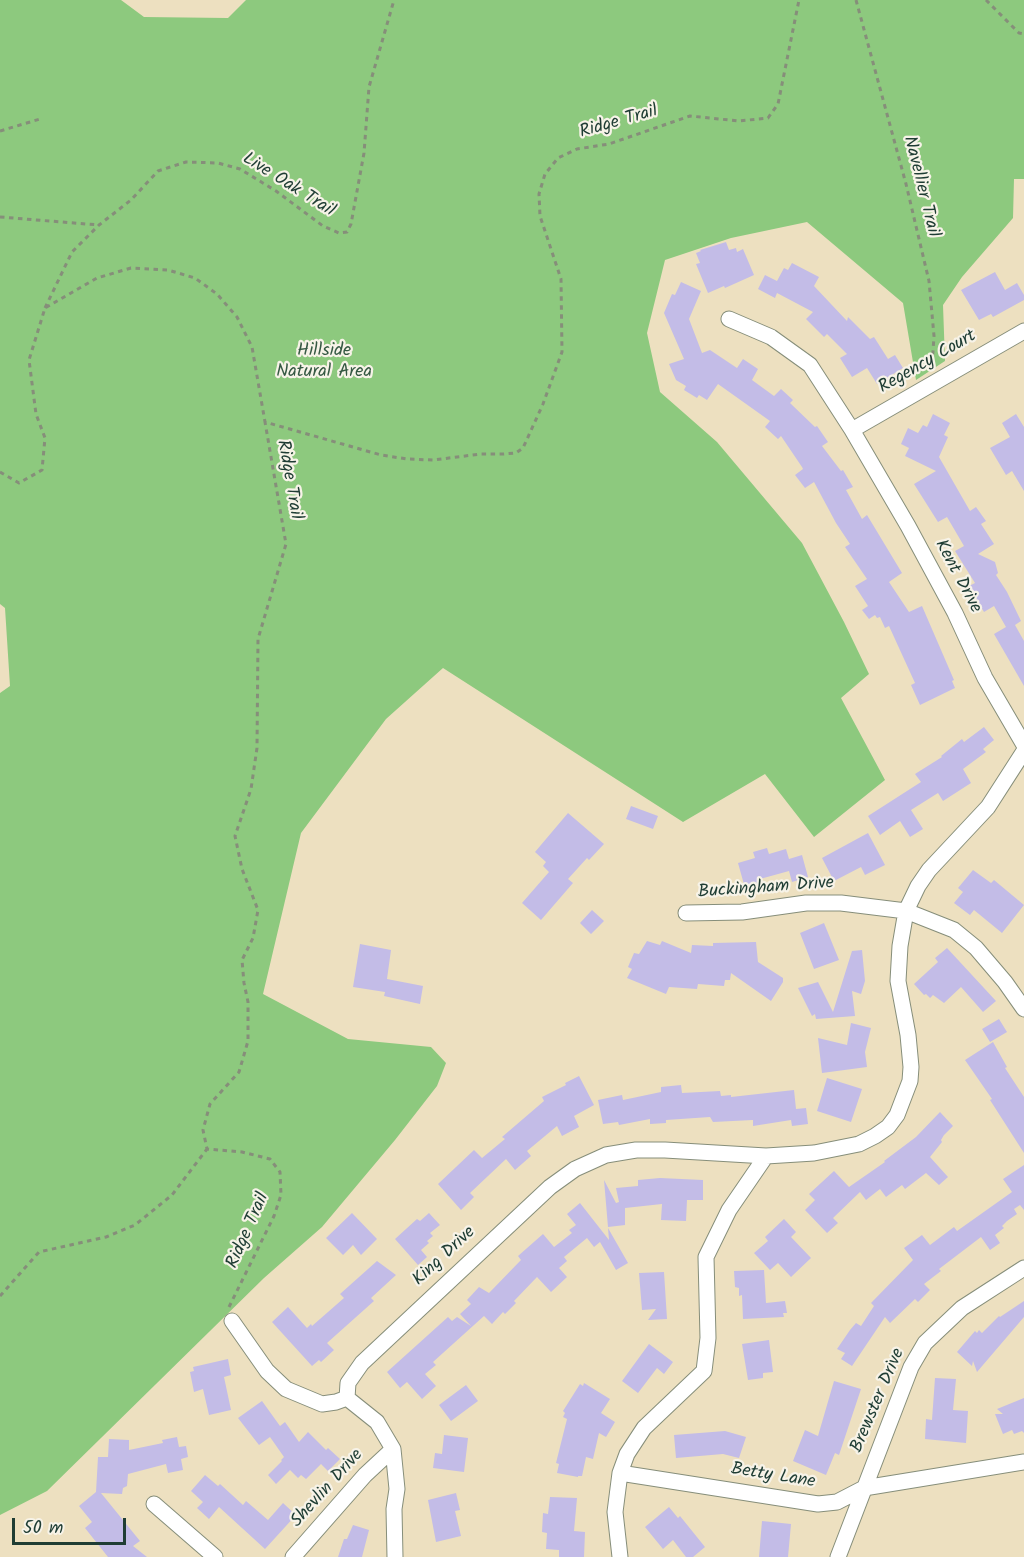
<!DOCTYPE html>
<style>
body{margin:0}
#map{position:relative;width:1024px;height:1557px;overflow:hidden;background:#ede0c0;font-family:Kalam,sans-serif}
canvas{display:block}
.scale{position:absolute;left:12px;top:1518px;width:114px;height:27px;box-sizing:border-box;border:3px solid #1f3d34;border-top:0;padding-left:8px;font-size:18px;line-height:21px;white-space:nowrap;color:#1f3d34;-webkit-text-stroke:4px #f7f3e8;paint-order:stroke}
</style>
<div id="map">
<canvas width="1024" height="1557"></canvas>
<div class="scale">50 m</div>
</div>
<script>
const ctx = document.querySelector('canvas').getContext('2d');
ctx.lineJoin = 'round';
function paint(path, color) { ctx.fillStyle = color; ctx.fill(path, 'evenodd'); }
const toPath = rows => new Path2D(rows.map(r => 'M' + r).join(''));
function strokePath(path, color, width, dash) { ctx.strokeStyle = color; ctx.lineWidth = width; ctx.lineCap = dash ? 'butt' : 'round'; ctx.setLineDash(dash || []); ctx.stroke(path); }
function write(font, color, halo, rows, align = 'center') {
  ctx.font = font + ' Kalam,sans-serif'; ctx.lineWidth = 4.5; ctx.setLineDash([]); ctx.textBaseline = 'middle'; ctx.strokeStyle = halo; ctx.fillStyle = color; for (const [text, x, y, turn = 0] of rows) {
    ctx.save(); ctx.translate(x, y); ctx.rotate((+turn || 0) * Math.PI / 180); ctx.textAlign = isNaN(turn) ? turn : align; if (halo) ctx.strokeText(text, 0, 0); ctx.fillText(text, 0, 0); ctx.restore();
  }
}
paint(toPath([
 [0,0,121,0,144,17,228,18,246,0,1024,0,1024,179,1014,179,1013,218,962,277,943,305,945,361,916,380,903,303,807,222,731,238,665,260,647,333,660,392,717,442,802,543,844,622,869,674,841,698,885,780,814,837,765,774,683,822,443,668,386,719,301,833,263,994,348,1039,431,1047,446,1063,437,1086,395,1140,322,1227,264,1278,47,1491,0,1515,0,693,10,686,5,608,0,604]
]), '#8dc97e');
paint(toPath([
 [726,242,729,250,736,248,737,252,743,249,754,275,725,288,724,286,708,293,696,264,700,263,696,253,701,251,700,250],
 [792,263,819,277,814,286,847,321,848,317,870,339,874,337,888,359,895,355,903,368,877,384,867,368,852,377,840,358,847,354,827,334,824,337,806,319,813,312,777,293,775,298,758,289,765,275,777,281,784,268,788,270],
 [995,272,1005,290,1017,283,1024,295,1024,300,993,317,991,314,979,320,961,290],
 [681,282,701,291,689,319,702,353,710,350,737,368,743,359,758,369,752,380,774,396,781,389,793,400,790,403,815,427,817,426,828,442,822,446,841,471,843,470,853,487,846,490,862,519,867,515,902,573,889,582,909,612,922,606,954,680,952,681,955,688,920,705,911,685,915,683,889,626,885,628,880,617,877,618,875,615,869,619,862,610,868,606,855,586,867,579,845,547,850,544,836,523,814,482,805,488,795,475,803,469,802,467,781,436,778,439,765,427,770,421,718,384,707,400,699,395,697,398,684,390,686,386,676,380,669,364,684,359,664,313,672,294,675,295],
 [933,414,950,423,944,435,948,437,939,457,970,511,976,507,986,521,981,524,994,544,978,554,995,562,998,573,996,575,1007,592,1021,621,1015,625,1024,641,1024,686,994,634,1006,627,994,606,984,612,969,586,975,583,955,551,964,546,947,517,938,522,914,484,936,471,905,456,909,448,901,444,908,428,918,433,923,425,927,427],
 [1016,414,1024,427,1024,491,1012,471,1006,475,990,448,1010,437,1002,423],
 [984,727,994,740,983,749,986,752,963,769,971,783,943,801,938,793,911,810,923,829,910,837,900,821,880,835,868,816,921,782,915,774,942,757,941,756,962,739,964,742],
 [631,806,658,816,653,829,626,819],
 [568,813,604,844,589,860,587,858,568,879,573,883,541,920,522,903,549,872,543,866,546,862,535,852],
 [868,833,885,865,865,875,861,867,834,881,822,858],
 [767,848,769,854,786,849,789,859,802,855,808,877,792,882,789,871,760,879,761,883,745,888,738,863,755,858,753,852],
 [973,870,991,883,994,880,1024,905,1002,933,974,910,970,915,954,903,963,892,958,888],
 [592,910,604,921,591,934,580,923],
 [824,923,839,960,814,969,800,933],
 [647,941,660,945,662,941,691,953,692,945,713,946,713,943,756,942,758,962,783,978,783,982,771,1001,731,973,730,980,725,980,724,986,698,984,697,989,669,987,666,994,627,978,632,969,628,967,634,953,639,954],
 [360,944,391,950,387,979,423,986,420,1004,384,996,385,992,353,987],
 [947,948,996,1001,983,1012,961,987,944,1003,933,995,930,998,926,994,924,995,914,984,938,962,935,958],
 [862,950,865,981,861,994,852,991,855,1016,816,1019,815,1014,812,1016,798,988,818,982,833,1012,852,951],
 [999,1019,1007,1032,990,1042,982,1029],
 [851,1023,871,1028,865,1052,867,1067,822,1073,818,1038,847,1045],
 [993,1042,1007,1067,1005,1068,1024,1097,1024,1153,990,1100,992,1099,965,1060],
 [579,1076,594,1105,574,1116,579,1127,562,1136,557,1126,527,1151,531,1156,515,1170,506,1159,470,1193,474,1197,461,1210,438,1184,474,1150,482,1158,505,1139,502,1137,544,1101,542,1097,566,1085,565,1083],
 [827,1078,862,1089,851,1122,817,1111],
 [681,1085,682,1093,720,1091,721,1096,731,1095,731,1097,794,1090,796,1109,806,1108,808,1124,792,1126,791,1120,753,1126,753,1120,713,1122,710,1117,666,1120,666,1123,650,1124,650,1119,619,1125,618,1122,603,1124,598,1100,622,1095,623,1100,661,1092,661,1087],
 [940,1112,953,1126,944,1135,941,1140,942,1142,930,1157,948,1177,939,1185,926,1173,905,1189,902,1185,886,1197,880,1189,866,1200,860,1192,833,1218,838,1223,827,1233,805,1210,815,1200,809,1194,834,1171,849,1187,885,1162,884,1161,916,1137],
 [1024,1165,1024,1210,1020,1205,1014,1209,1017,1214,1007,1221,1002,1226,1004,1228,995,1235,1000,1243,990,1250,981,1237,939,1269,941,1271,924,1284,930,1290,918,1302,915,1299,890,1323,885,1317,852,1366,841,1359,845,1353,837,1349,850,1330,856,1323,861,1326,874,1306,871,1303,913,1260,904,1248,922,1235,930,1245,954,1227,957,1231,1012,1192,1003,1179],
 [660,1178,703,1180,703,1200,687,1200,686,1221,661,1220,662,1204,625,1208,625,1225,608,1227,604,1180,616,1203,619,1202,616,1188,638,1186,638,1180],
 [580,1203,609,1240,608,1228,628,1263,616,1270,600,1242,594,1247,587,1238,564,1257,567,1261,559,1268,567,1277,551,1292,537,1277,514,1301,516,1303,505,1314,503,1312,492,1324,484,1316,433,1362,436,1365,425,1374,436,1386,422,1399,407,1382,400,1388,387,1372,448,1317,452,1321,457,1317,471,1326,460,1314,471,1304,467,1300,479,1287,489,1293,521,1260,518,1256,543,1234,554,1247,572,1233,569,1230,576,1225,567,1214],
 [352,1213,377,1239,361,1255,353,1245,343,1255,326,1238],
 [429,1213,440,1225,430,1233,433,1236,427,1241,429,1243,421,1250,427,1257,418,1265,395,1239,417,1219,420,1221],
 [784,1219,796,1232,791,1237,811,1258,791,1277,778,1263,770,1270,754,1253,768,1241,765,1237],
 [377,1261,396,1275,371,1298,374,1301,327,1343,334,1350,321,1362,319,1360,312,1366,272,1322,288,1307,307,1328,311,1324,312,1326,344,1298,340,1294],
 [764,1270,766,1303,785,1301,787,1313,783,1313,784,1317,743,1319,742,1295,739,1296,739,1288,735,1287,734,1271],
 [664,1272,667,1319,648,1320,656,1309,642,1310,639,1273],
 [1024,1301,1024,1317,977,1372,973,1361,972,1366,957,1352,975,1331,977,1333,979,1330,982,1333,999,1316,1000,1317],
 [769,1340,773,1372,763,1373,763,1378,748,1380,742,1344],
 [649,1344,673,1362,664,1374,657,1368,638,1393,622,1381],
 [228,1359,231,1375,224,1377,231,1410,209,1415,203,1389,194,1392,190,1372,194,1371,193,1367],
 [935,1378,956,1379,953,1410,968,1411,966,1443,925,1439,926,1419,932,1420],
 [834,1381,861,1389,839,1455,835,1453,826,1475,793,1461,805,1430,818,1436],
 [584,1383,610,1399,601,1413,615,1422,606,1437,599,1433,593,1459,586,1457,582,1476,578,1476,578,1477,557,1473,559,1464,556,1463,567,1419,563,1417,565,1413,563,1411,580,1384,583,1386],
 [466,1385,478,1401,451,1421,439,1405],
 [1024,1398,1024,1433,1022,1431,1014,1434,1012,1430,1003,1434,995,1414,1003,1414,997,1409],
 [262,1401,280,1426,285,1422,299,1442,308,1432,326,1450,328,1448,340,1459,328,1471,321,1464,306,1479,301,1475,298,1478,290,1470,276,1484,268,1475,282,1461,281,1460,284,1457,270,1437,259,1445,238,1418],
 [725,1431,746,1437,739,1458,723,1454,676,1458,674,1435],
 [444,1435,468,1438,464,1472,433,1468,435,1453,442,1454],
 [177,1437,179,1447,186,1446,188,1457,181,1459,183,1470,168,1473,166,1464,128,1474,127,1486,123,1488,122,1494,101,1493,140,1541,133,1546,147,1557,108,1557,85,1528,92,1522,79,1506,96,1492,98,1457,108,1457,109,1439,129,1440,129,1450,163,1443,162,1440],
 [205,1475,218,1486,220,1484,243,1505,246,1501,268,1520,283,1503,296,1515,265,1549,219,1507,209,1519,197,1508,203,1502,191,1491],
 [456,1493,460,1510,455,1511,461,1536,436,1542,428,1500],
 [550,1497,577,1498,574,1531,585,1532,584,1557,559,1557,559,1550,546,1549,547,1533,542,1532,543,1513,548,1514],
 [669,1507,678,1518,680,1516,705,1547,693,1557,686,1557,673,1540,663,1549,645,1527],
 [762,1521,791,1524,788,1557,759,1557],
 [353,1525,369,1530,362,1557,338,1557,344,1539,347,1539]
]), '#c3bce7');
const minor = toPath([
 [729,319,771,337,810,365,852,430,908,526,955,613,985,678,1024,745],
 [852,430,1024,331],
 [686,913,742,912,806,903,841,903,906,911,954,930,976,948,1005,982,1024,1009],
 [232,1321,267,1371,286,1389,322,1404,336,1402,347,1398],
 [347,1398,348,1383,362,1363,550,1187,575,1169,606,1155,636,1150,665,1150,766,1156],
 [347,1398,377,1422,393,1449,397,1489,394,1509,395,1557],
 [620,1473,818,1504,837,1502,864,1488,1024,1462],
 [154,1504,215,1557],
 [293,1557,365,1475,393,1449],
 [620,1557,615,1512,620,1473,627,1454,644,1428,704,1371,708,1338,706,1257,729,1210,766,1156,814,1153,859,1144,875,1136,888,1127,897,1115,910,1081,911,1067,908,1035,898,981,900,946,906,911,918,886,929,870,988,807,1024,751],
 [838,1557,911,1367,925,1343,962,1308,1024,1268]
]);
strokePath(minor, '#868e7a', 17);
strokePath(toPath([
 [856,0,906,184,929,281,934,336,932,366],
 [986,0,1019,33,1024,34],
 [0,131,40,119],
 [0,217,99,225],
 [45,308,72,252,99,225,131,200,158,171,186,162,218,163,240,169,276,191,323,226,339,233,347,232,351,224,364,153,369,87,394,0],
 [0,472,19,483,42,470,45,438,36,414,29,360,45,308,97,278,131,268,168,270,195,278,217,294,237,317,252,347,265,422],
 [0,1296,39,1252,106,1237,135,1225,172,1195,207,1149],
 [229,1307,274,1216,281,1195,280,1172,270,1159,242,1152,207,1149,203,1130,210,1104,239,1072,248,1041,248,1002,244,983,242,960,253,938,258,910,242,869,235,836,251,789,257,748,258,639,286,544,265,422,381,455,407,459,433,460,481,454,504,454,516,453,523,448,543,404,562,352,561,279,540,216,539,194,545,174,558,158,577,149,609,144,690,116,739,121,768,118,778,104,799,0]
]), '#868e7a', 3, [4.5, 4.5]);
strokePath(minor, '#fff', 15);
write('18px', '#1f3d34', '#f7f3e8', [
 ["Ridge Trail",619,123,-16],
 ["Live Oak Trail",288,186,32],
 ["Navellier Trail",920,187,76],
 ["Regency Court",928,363,-30],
 ["Ridge Trail",288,480,80],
 ["Kent Drive",957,577,62],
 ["Buckingham Drive",766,889,-4],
 ["Ridge Trail",249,1231,-66],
 ["King Drive",445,1257,-43],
 ["Brewster Drive",879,1401,-67],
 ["Betty Lane",773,1477,9],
 ["Shevlin Drive",328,1489,-48]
]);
write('18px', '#355943', '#f7f3e8', [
 ["Hillside",324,352],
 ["Natural Area",324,373]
]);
</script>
